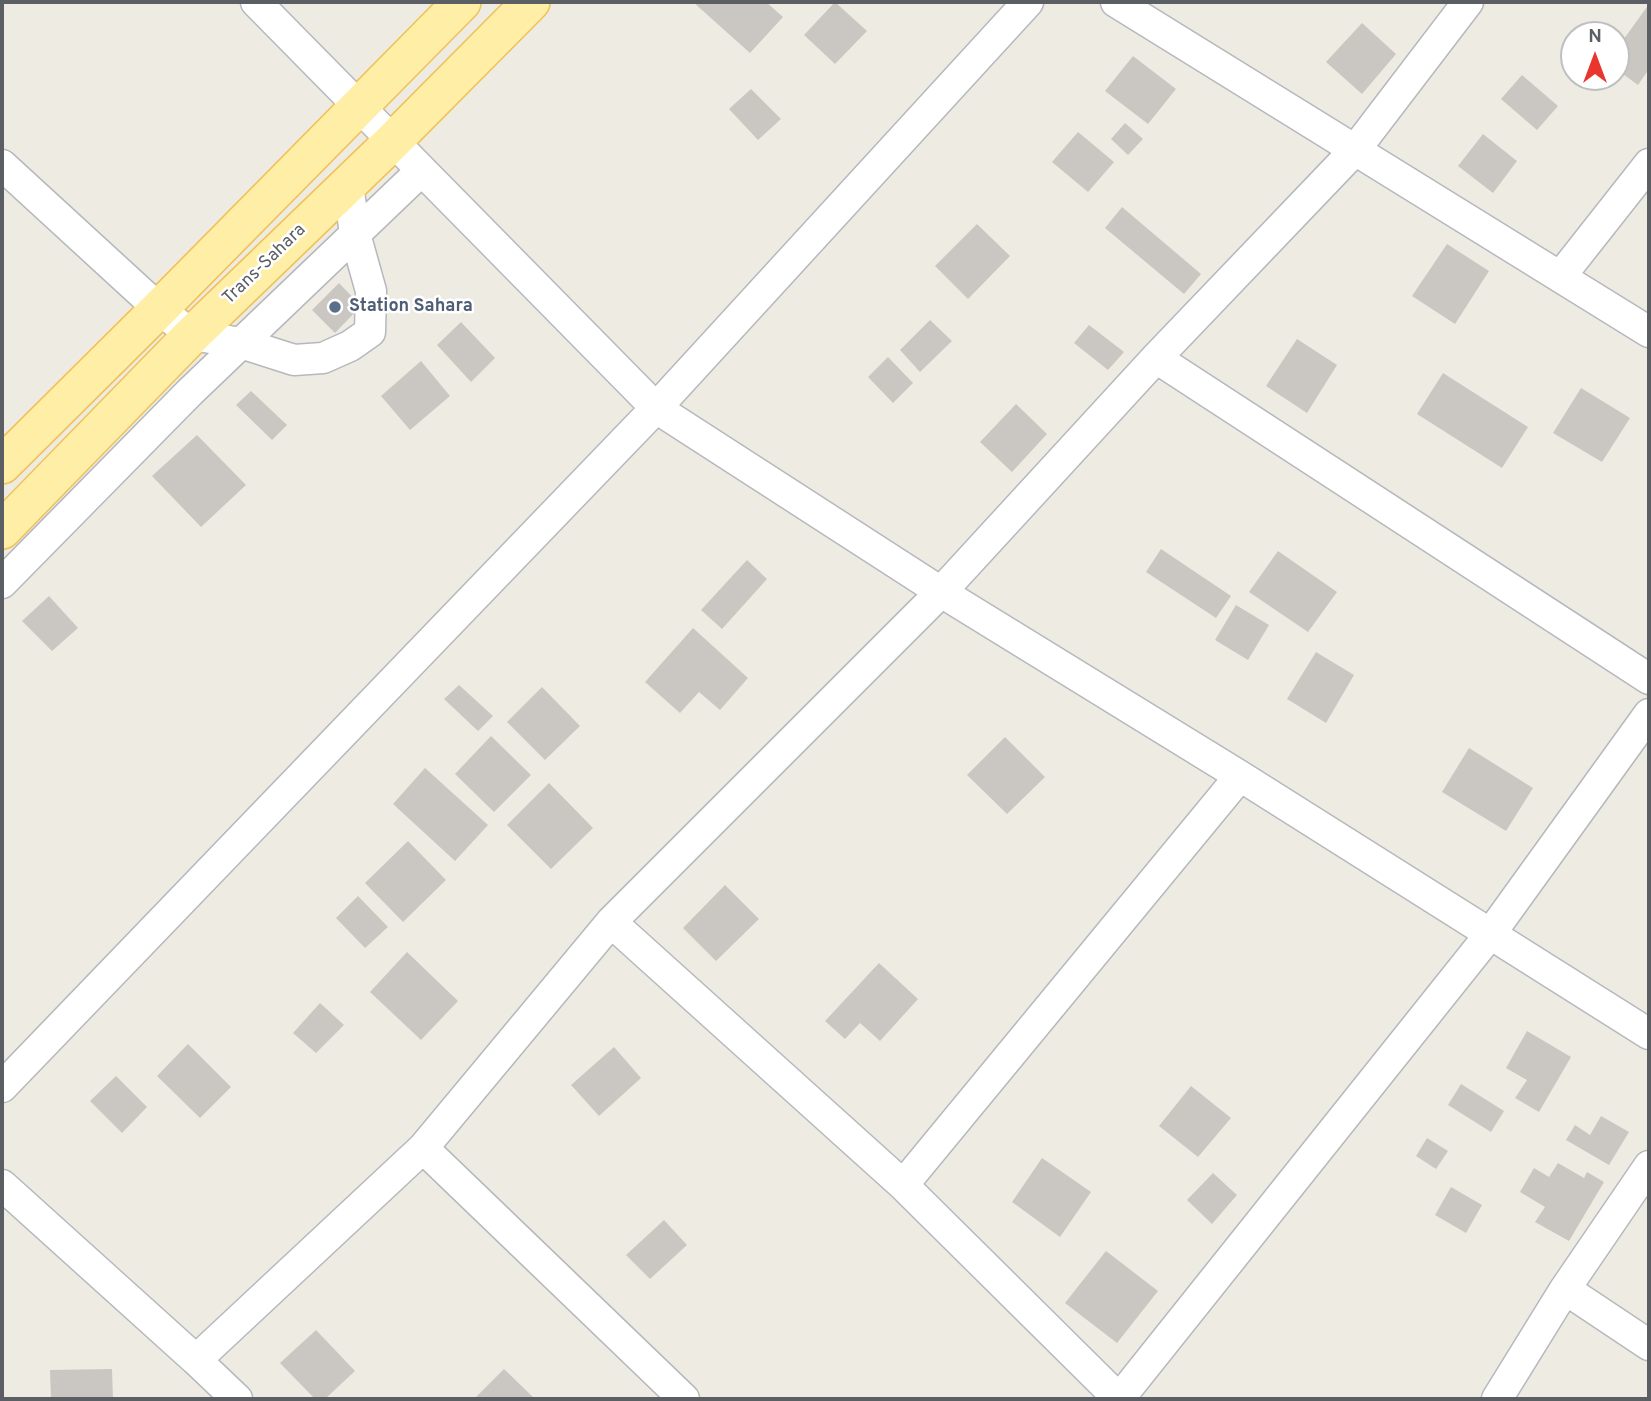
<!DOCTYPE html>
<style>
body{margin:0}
#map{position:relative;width:1651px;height:1401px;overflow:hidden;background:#eeebe2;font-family:Overpass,sans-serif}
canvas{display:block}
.frame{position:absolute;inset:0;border:4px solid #5b5f63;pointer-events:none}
.north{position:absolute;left:1560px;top:21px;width:70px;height:70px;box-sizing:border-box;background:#fff;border:2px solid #bdbfc1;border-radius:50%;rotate:0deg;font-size:19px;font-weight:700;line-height:28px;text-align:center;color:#5b5f63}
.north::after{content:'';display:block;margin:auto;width:24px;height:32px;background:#e9352d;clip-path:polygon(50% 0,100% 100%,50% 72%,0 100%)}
</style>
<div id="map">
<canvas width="1651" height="1401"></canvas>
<div class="frame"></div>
<div class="north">N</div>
</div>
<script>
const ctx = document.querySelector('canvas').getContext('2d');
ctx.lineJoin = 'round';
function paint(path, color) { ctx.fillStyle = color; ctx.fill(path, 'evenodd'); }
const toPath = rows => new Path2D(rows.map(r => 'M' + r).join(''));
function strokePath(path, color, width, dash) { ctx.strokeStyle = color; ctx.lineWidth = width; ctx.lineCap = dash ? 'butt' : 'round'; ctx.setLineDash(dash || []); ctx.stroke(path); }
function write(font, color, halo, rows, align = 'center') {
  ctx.font = font + ' Overpass,sans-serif'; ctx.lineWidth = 5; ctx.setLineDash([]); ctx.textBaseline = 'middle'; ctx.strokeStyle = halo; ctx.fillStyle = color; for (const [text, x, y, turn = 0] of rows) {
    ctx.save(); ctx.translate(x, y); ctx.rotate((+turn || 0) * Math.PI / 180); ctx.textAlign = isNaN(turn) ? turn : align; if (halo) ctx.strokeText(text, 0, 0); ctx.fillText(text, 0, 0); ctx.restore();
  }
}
paint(toPath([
 [693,2,766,2,783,17,750,53],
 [835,2,867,31,835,64,804,35],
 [1649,4,1649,69,1638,85,1616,69,1616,50],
 [1362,23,1396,54,1362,94,1326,62],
 [1133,56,1176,89,1148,124,1105,91],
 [1522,75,1558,106,1537,130,1501,99],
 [751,89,781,119,758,140,729,109],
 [1125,123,1143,139,1128,155,1111,139],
 [1078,132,1114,162,1088,192,1052,162],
 [1483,134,1517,161,1493,193,1458,166],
 [1122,207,1201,274,1184,294,1105,228],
 [977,224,1010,256,968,299,935,266],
 [1447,244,1489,271,1455,324,1412,296],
 [339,283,361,306,335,333,312,310],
 [930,320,952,341,920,372,900,350],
 [461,322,495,358,471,382,437,345],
 [1089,325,1124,352,1108,370,1074,343],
 [1297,339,1337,365,1307,413,1266,386],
 [888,357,913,383,893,403,868,377],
 [421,361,450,396,410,430,381,396],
 [1443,373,1528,427,1502,468,1417,414],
 [1581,388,1630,418,1602,462,1553,433],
 [251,391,287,425,272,440,236,405],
 [1016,404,1047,434,1012,472,980,442],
 [197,435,246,485,201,527,152,476],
 [1161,549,1231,596,1216,618,1146,572],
 [1278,551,1337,592,1308,632,1249,592],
 [747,560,767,579,722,629,701,610],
 [49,596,78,628,52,651,22,621],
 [1236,605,1269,625,1248,660,1215,640],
 [693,628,748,678,720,710,699,692,680,713,645,682],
 [1316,652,1354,675,1326,723,1287,699],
 [459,685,493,716,478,731,444,699],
 [542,687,580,726,545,760,507,722],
 [491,736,531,775,494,812,455,774],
 [1005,737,1045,777,1007,814,967,775],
 [1469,748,1533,788,1506,831,1442,792],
 [425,768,488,825,455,861,393,804],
 [549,783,593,828,551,869,507,825],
 [408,841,446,880,403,922,365,883],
 [725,885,759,919,716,961,683,928],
 [358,896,388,927,365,948,336,918],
 [407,952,458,1001,421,1040,370,992],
 [879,963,918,999,880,1041,860,1023,845,1039,825,1021],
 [320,1003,344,1025,316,1053,293,1033],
 [1527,1031,1571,1057,1539,1112,1515,1098,1527,1080,1506,1068],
 [188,1044,231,1087,200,1118,157,1076],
 [614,1047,641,1078,599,1116,571,1085],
 [116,1076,147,1107,122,1133,90,1101],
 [1461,1084,1504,1111,1491,1132,1448,1105],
 [1191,1086,1231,1118,1198,1157,1159,1126],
 [1601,1116,1629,1132,1609,1165,1566,1140,1575,1125,1590,1135],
 [1427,1138,1448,1151,1436,1169,1416,1156],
 [1042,1158,1091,1192,1060,1237,1012,1202],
 [1558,1163,1584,1178,1587,1172,1604,1182,1569,1241,1535,1222,1545,1207,1520,1192,1534,1168,1549,1177],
 [1213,1173,1237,1195,1212,1224,1187,1200],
 [1451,1187,1482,1205,1466,1233,1435,1215],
 [664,1220,687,1245,650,1279,626,1255],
 [1106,1251,1158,1291,1117,1343,1065,1303],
 [316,1330,355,1371,325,1399,315,1399,280,1363],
 [112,1369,113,1399,51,1399,50,1370],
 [504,1369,535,1399,474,1399]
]), '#cac7c2');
const minor = toPath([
 [256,2,656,408,941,592,1240,776,1649,1034],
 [1116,2,1649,332],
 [2,165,159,309,192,335,241,343,294,360,323,358,350,346,370,332,371,291,355,234,348,185],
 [1560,277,1649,164],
 [1156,358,1649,679],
 [2,583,190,392,421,171],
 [611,922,903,1185,1119,1399],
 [2,1087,656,408,1028,2],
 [423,1148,684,1399],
 [2,1185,196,1360,237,1399],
 [903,1185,1240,776],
 [1565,1289,1649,1345],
 [196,1360,423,1148,611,922,941,592,1156,358,1355,150,1468,2],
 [1119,1399,1491,933,1649,714],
 [1497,1399,1565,1289,1649,1166]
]);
const major = toPath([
 [2,465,159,309,462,2],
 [2,530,192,335,392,142,531,2]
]);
strokePath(minor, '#b5b9bd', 33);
strokePath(major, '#f1c158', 40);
strokePath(minor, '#fff', 30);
strokePath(major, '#ffeea6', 37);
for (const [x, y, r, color] of [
 [335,307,7,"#5c6f8a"]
]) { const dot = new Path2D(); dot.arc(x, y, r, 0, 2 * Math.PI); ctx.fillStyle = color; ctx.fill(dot); strokePath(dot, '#fff', 2.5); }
write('18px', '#5b5f63', '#fff', [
 ["Trans-Sahara",265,265,-44]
]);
write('bold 18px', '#4e5e75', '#fff', [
 ["Station Sahara",349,307]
], 'left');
</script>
